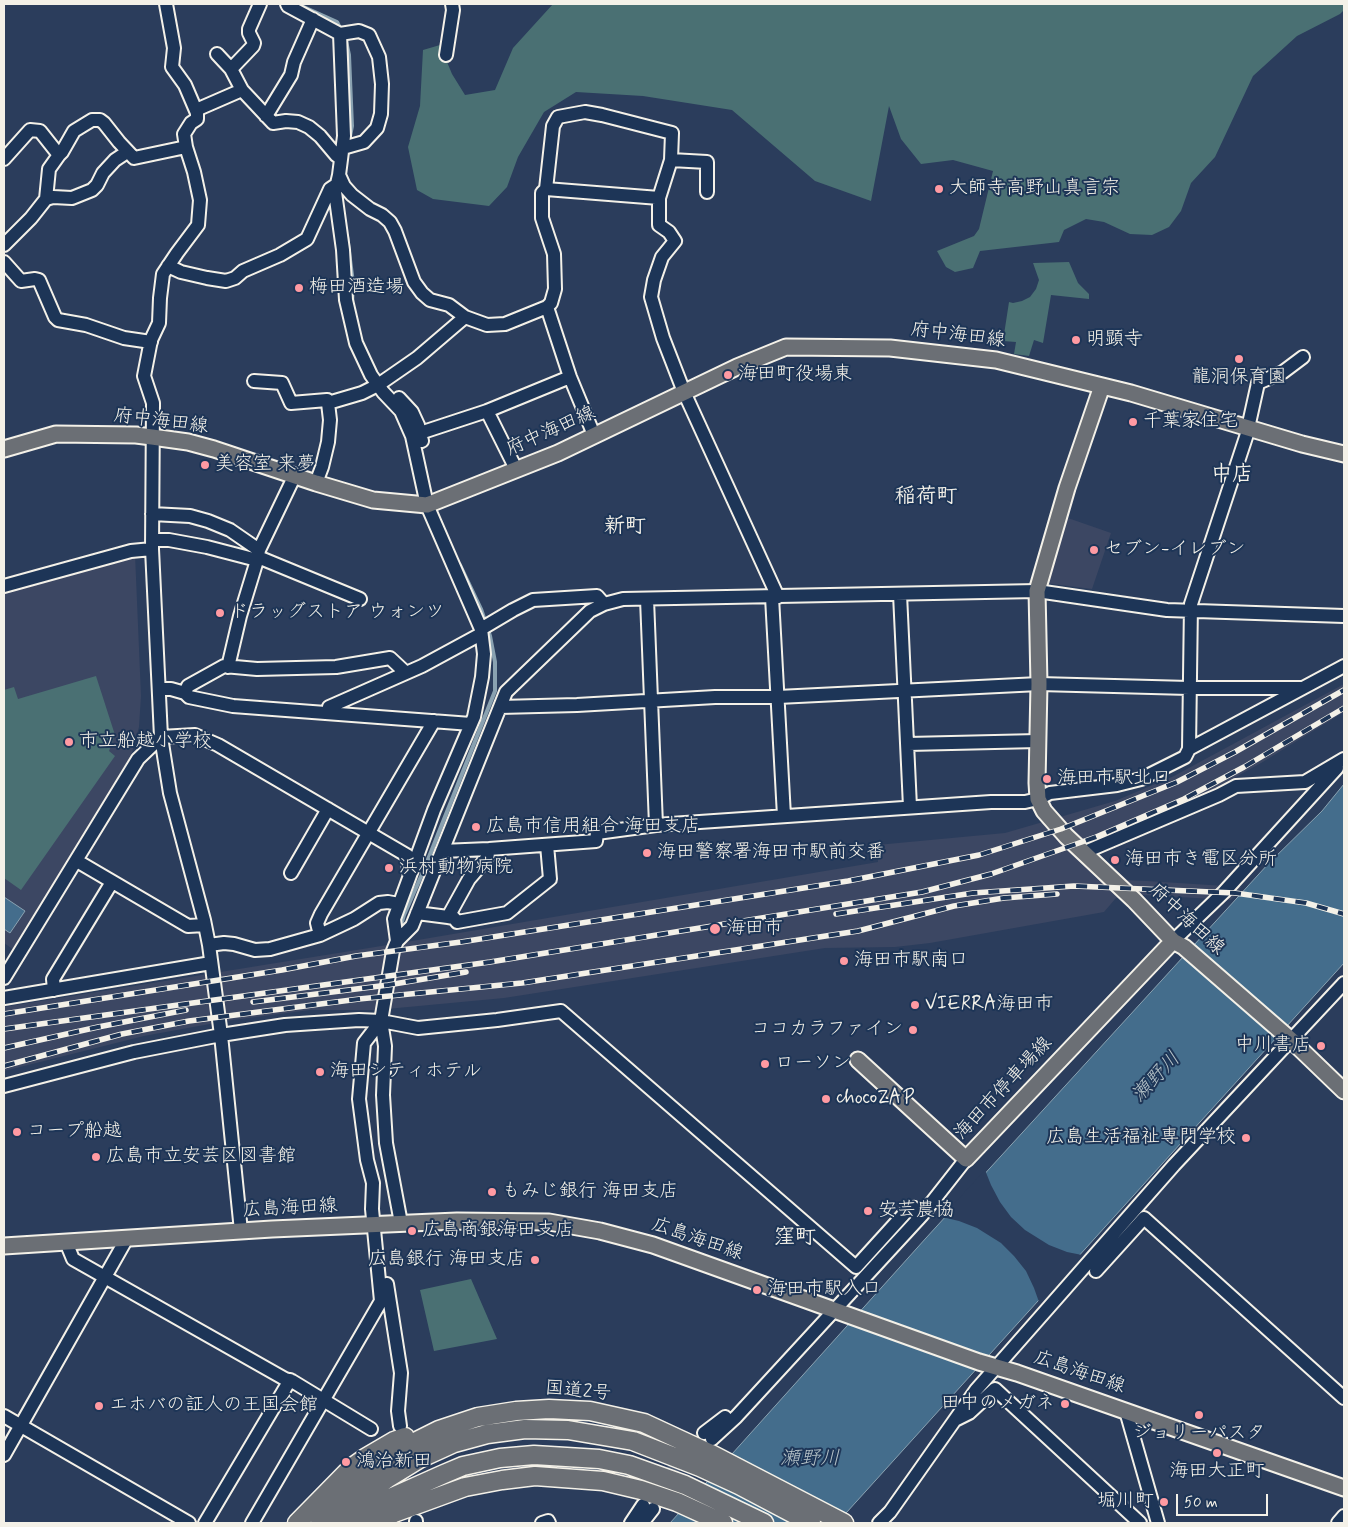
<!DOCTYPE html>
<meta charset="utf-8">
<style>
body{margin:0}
#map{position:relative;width:1348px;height:1527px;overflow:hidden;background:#2b3d5c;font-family:Mynerve,sans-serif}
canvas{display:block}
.frame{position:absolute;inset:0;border:5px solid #f4f1e8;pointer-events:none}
.scale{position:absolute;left:1176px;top:1494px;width:92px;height:22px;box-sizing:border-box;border:2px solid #f4f1e8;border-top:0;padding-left:6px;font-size:15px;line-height:18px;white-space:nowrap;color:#f4f1e8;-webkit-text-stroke:4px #1d3557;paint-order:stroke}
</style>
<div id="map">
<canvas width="1348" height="1527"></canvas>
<div class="frame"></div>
<div class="scale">50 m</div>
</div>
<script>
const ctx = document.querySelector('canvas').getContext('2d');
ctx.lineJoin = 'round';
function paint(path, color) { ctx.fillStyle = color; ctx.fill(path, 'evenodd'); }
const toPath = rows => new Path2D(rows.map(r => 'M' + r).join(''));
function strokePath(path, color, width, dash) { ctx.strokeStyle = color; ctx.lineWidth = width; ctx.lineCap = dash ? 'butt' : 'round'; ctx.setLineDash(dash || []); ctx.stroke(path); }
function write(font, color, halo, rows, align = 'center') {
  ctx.font = font + ' Mynerve,"Klee One",sans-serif'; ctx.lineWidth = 4; ctx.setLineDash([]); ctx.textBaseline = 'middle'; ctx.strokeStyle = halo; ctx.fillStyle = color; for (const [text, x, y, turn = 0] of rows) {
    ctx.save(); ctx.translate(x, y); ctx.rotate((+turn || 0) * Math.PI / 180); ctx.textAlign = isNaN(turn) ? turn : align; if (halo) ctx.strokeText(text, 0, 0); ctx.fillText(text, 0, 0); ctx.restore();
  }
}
paint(toPath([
 [1065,517,1111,533,1092,589,1045,583],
 [135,554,141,696,139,727,131,756,14,950,4,943,4,590],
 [1344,684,1344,712,1261,763,1196,799,1073,854,1097,879,1147,881,1241,887,1231,900,1143,895,1116,898,1104,912,930,943,895,947,825,948,504,998,376,1010,310,1010,226,1021,144,1036,4,1071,4,1007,406,942,878,862,877,845,1005,833,1115,801,1174,776]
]), '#3c4763');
paint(toPath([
 [553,4,1344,4,1344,10,1340,14,1297,36,1253,76,1215,157,1191,183,1181,211,1169,227,1152,235,1130,234,1104,222,1086,219,1064,230,1059,242,980,251,973,268,955,272,946,267,937,251,974,236,979,229,993,171,953,160,921,164,901,139,889,106,871,201,815,181,732,110,643,96,576,92,544,112,518,157,507,187,489,206,433,199,417,190,408,147,420,106,423,50,440,45,452,74,465,95,495,90,513,48],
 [1069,262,1078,283,1089,294,1089,299,1051,295,1043,343,1034,340,1029,356,1014,354,1016,342,1003,341,1009,302,1013,303,1022,301,1030,297,1036,289,1039,280,1033,263],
 [96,676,115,735,109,751,115,756,21,890,4,878,4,690,14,687,18,699],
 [471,1279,497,1339,434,1351,420,1290]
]), '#4a7073');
const water = toPath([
 [1344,784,1344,963,837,1523,670,1523,926,1238,1269,863,1322,811,1344,784],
 [4,897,25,911,10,933,4,929,4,897]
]);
paint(water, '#446d8c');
strokePath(water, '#8aa2b1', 1);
paint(toPath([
 [985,1170,991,1185,1000,1202,1011,1217,1025,1230,1049,1245,1067,1252,1082,1255,1039,1302,1034,1288,1026,1271,1014,1256,1001,1243,977,1228,959,1221,942,1217]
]), '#2b3d5c');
strokePath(toPath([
 [297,4,337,22,341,30],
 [346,41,349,55,352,126,349,141],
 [347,236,353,283,352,304],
 [401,925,404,915,423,872,495,691,495,662,490,636,481,609,460,565]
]), '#8aa2b1', 4);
strokePath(toPath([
 [648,1499,704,1433]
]), '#495871', 12, [12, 6]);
const minor = toPath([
 [166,4,174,48,172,67,185,85,197,113,197,119,191,123,184,134,186,147,194,172,200,200,198,225,177,253,163,274,160,298,159,323,151,340,144,376,153,403,152,549,161,737,170,793,204,920,209,945,221,1035,241,1231],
 [287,4,288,6,340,34,344,136,339,175,335,192,343,250,346,300,356,343,371,375,383,392,401,411,412,436,427,505,481,629,484,654,482,677,474,717,434,810,394,919,397,941],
 [340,34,359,31,369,35,379,57,382,84,381,114,377,128,364,142,343,148],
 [217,54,231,69],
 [446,55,453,10,452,4],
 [242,90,231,69,253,46,254,43,249,33,249,29,260,4],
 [196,110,242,90,273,123,286,121,298,122,309,127,320,136,336,155,340,158],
 [266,116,291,75,294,62,313,19],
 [4,159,30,130,40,131,59,155],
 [671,160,707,162,707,192],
 [339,175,344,186,352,195,370,209,382,215,390,222,395,231,414,282,422,293,430,300,449,305,465,317,487,325,505,324,547,307,551,303,555,289,554,254,542,218,542,193,546,189,553,126,558,117,585,112,602,115,672,133,671,160,659,198,659,225,669,232,675,241,662,257,654,280,651,297,663,338,684,392,778,597],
 [546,189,659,198],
 [46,199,53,197,72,198,92,190,97,185,103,173,115,160,127,152],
 [4,245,31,218,46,199,49,169,59,155,62,152,74,131,92,120,100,120,104,123,119,142,134,158,186,147],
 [4,262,21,281,35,279,39,280,55,317,58,320,86,325,124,338,151,342],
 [168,266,181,272,207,278,226,281,235,278,243,271,280,255,307,239,330,189,336,185],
 [547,307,570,377,594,435],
 [254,381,282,383,291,403,327,400,328,403,330,420,328,442,322,467,316,483],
 [399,398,412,412,418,425,422,441],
 [328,403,362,393,378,385,417,358,465,317],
 [487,411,516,469],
 [1248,428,1258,383,1283,372,1303,357],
 [420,433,487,411,570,377],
 [152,514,190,516,208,521,230,530,259,550],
 [152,540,169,540,207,547,257,560],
 [258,557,259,550,295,475],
 [4,586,131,551,152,549],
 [900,594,910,807],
 [772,597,784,816],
 [647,599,656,825],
 [481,629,513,610,533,600,597,596,604,604],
 [228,667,240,616,258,557,360,599],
 [159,689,171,689,185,693,189,697,233,706,471,724],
 [185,693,188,686,224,666,257,669,336,667,390,658,406,673],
 [500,707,577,705,715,697,778,697,1039,684,1189,688,1302,688],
 [329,713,329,707,422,666,481,634],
 [908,744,1038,741],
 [1189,749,1191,604,1249,428],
 [442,851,489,849,596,841,597,833,656,825,991,802,1025,802,1038,799,1050,793,1117,785,1141,779,1185,757,1189,749,1344,666],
 [1085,852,1219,795,1236,786,1305,782,1344,759],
 [77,861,188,926,205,925],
 [291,873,328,809],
 [417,913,448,917,469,879,487,858,489,849],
 [448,917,454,918,457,922,507,913,550,879,547,845],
 [320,935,317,923,321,914,434,721],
 [1173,941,1224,892,1337,768],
 [209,945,224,943,234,944,255,950,270,949,320,935,354,919,379,903,388,902,399,904],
 [4,978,138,759,161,737,195,735,218,745,408,856,409,873],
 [54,990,53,979,112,882],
 [4,998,211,963],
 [4,1086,134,1052,221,1035,285,1025,359,1020,381,1021,418,1028,497,1020,561,1011,856,1267,905,1213,914,1208,922,1215],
 [401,1223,386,1143,383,1095,385,1046,381,1021,393,951,397,941,412,926,506,692,590,611,604,604,623,599,1037,591,1167,610,1344,616],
 [66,1242,73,1259,285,1379,292,1381,371,1429],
 [1096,1271,1144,1218,1344,1398],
 [387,1284,401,1373,398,1411,400,1426],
 [1126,1411,1158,1523],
 [4,1416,189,1523],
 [955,1420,969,1413,995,1389,1140,1523],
 [704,1433,725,1417],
 [712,1439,736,1417,922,1215,966,1159],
 [4,1455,127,1238],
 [416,1521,416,1523],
 [205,1523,290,1380],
 [252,1523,381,1301,372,1209,373,1183,367,1160,359,1099,364,1043,381,1021],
 [542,1523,548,1521,549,1523],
 [631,1523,643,1505],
 [642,1523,653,1509],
 [879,1523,890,1512,976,1390,1174,1165,1344,983],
 [1338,1523,1344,1516]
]);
const major = toPath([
 [1102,386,1067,488,1037,591,1039,684,1037,783,1038,799,1044,811,1066,836,1134,900,1173,941,1184,947,1291,1040,1344,1091],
 [4,449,56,434,136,435,152,437,188,442,214,449,316,483,373,500,427,505,558,453,737,367,786,347,890,348,996,360,1131,393,1302,444,1344,454],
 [858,1060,966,1159,1173,941],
 [4,1246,272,1229,457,1221,549,1222,600,1231,653,1245,979,1362,1017,1373,1344,1488]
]);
const highway = toPath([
 [338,1515,388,1478,419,1459,454,1443,487,1434,525,1429,568,1430,633,1441,700,1467,739,1485,811,1523],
 [297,1523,351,1468,365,1458,394,1441,405,1437],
 [320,1523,344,1497,386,1460,413,1443,439,1430,478,1417,516,1411,549,1409,590,1411,644,1423,713,1455,844,1523],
 [352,1523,388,1499,444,1474,463,1466,500,1458,534,1455,599,1459,629,1465,685,1485,764,1523],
 [377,1523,394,1513,465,1487,502,1480,535,1476,603,1481,641,1490,677,1502,723,1523]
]);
strokePath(minor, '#f4f1e8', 16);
strokePath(major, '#f4f1e8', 19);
strokePath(highway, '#f4f1e8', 21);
strokePath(minor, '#1d3557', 12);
strokePath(major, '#6b6f75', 15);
strokePath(highway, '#6b6f75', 18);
const rail = toPath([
 [836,914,973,893,1074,886,1235,893,1306,903,1344,914],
 [253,1002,388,985,466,972],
 [4,1014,282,970,356,956,461,942,848,881,979,855,1061,829,1177,782,1235,752,1344,690],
 [4,1029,490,962,922,892,991,874,1096,837,1184,799,1244,767,1344,708],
 [4,1048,98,1027,186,1010],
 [4,1066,122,1034,189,1021,359,999,522,983,858,931,954,906,1004,898,1057,894]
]);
strokePath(rail, '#f4f1e8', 5.5);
strokePath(rail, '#1d3557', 4, [11]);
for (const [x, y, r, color] of [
 [939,189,5,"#ff9aa2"],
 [299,288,5,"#ff9aa2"],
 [1076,340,5,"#ff9aa2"],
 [1239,359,5,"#ff9aa2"],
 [728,375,5,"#ff9aa2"],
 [1133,422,5,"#ff9aa2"],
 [205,465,5,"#ff9aa2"],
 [1094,550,5,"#ff9aa2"],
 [220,613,5,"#ff9aa2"],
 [69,742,5,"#ff9aa2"],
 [1047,779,5,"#ff9aa2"],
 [476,827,5,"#ff9aa2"],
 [647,853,5,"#ff9aa2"],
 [1115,860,5,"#ff9aa2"],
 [389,868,5,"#ff9aa2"],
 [715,929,6,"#ff9aa2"],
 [844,961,5,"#ff9aa2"],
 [915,1005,5,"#ff9aa2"],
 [913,1030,5,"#ff9aa2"],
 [1321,1046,5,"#ff9aa2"],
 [765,1064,5,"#ff9aa2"],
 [320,1072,5,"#ff9aa2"],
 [826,1099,5,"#ff9aa2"],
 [17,1132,5,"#ff9aa2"],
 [1246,1138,5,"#ff9aa2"],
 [96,1157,5,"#ff9aa2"],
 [492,1192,5,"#ff9aa2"],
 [868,1211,5,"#ff9aa2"],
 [412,1231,5,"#ff9aa2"],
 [535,1260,5,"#ff9aa2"],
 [757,1290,5,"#ff9aa2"],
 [1065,1404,5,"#ff9aa2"],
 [99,1406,5,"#ff9aa2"],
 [1199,1415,5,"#ff9aa2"],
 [1217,1453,5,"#ff9aa2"],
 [346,1462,5,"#ff9aa2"],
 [1164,1502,5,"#ff9aa2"]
]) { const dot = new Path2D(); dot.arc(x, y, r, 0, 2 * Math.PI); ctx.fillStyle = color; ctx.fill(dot); strokePath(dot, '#1d3557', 2); }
write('19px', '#f4f1e8', '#1d3557', [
 ["大師寺高野山真言宗",949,189],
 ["梅田酒造場",309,288],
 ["明顕寺",1086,340],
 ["海田町役場東",738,375],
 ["龍洞保育園",1239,378,"center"],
 ["千葉家住宅",1143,422],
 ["美容室 来夢",215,465],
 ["セブン-イレブン",1104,550],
 ["ドラッグストア ウォンツ",230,613],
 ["市立船越小学校",79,742],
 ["海田市駅北口",1057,779],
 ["広島市信用組合 海田支店",486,827],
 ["海田警察署海田市駅前交番",657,853],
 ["海田市き電区分所",1125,860],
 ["浜村動物病院",399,868],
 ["海田市",726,929],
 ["海田市駅南口",854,961],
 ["VIERRA海田市",925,1005],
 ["ココカラファイン",903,1030,"right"],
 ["中川書店",1311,1046,"right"],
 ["ローソン",775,1064],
 ["海田シティホテル",330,1072],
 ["chocoZAP",836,1099],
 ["コープ船越",27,1132],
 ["広島生活福祉専門学校",1236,1138,"right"],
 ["広島市立安芸区図書館",106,1157],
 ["もみじ銀行 海田支店",502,1192],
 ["安芸農協",878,1211],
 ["広島商銀海田支店",422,1231],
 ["広島銀行 海田支店",525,1260,"right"],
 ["海田市駅入口",767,1290],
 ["田中のメガネ",1055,1404,"right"],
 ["エホバの証人の王国会館",109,1406],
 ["ジョリーパスタ",1199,1434,"center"],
 ["鴻治新田",356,1462],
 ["海田大正町",1217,1472,"center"],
 ["堀川町",1154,1502,"right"]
], 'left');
write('19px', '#f4f1e8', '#1d3557', [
 ["府中海田線",958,336,7],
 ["府中海田線",161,422,7],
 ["府中海田線",551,432,-24],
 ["府中海田線",1186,920,43],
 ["海田市停車場線",1004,1089,-47],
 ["広島海田線",290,1209,-3],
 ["広島海田線",697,1240,19],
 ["広島海田線",1079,1373,19],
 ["国道2号",578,1392,5]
]);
write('italic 20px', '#b6c3c8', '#1d3557', [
 ["瀬野川",1157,1078,-47],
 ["瀬野川",810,1460]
]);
write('bold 21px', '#f4f1e8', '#1d3557', [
 ["中店",1232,476],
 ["稲荷町",926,498],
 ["新町",625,528],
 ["窪町",795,1239]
]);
</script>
